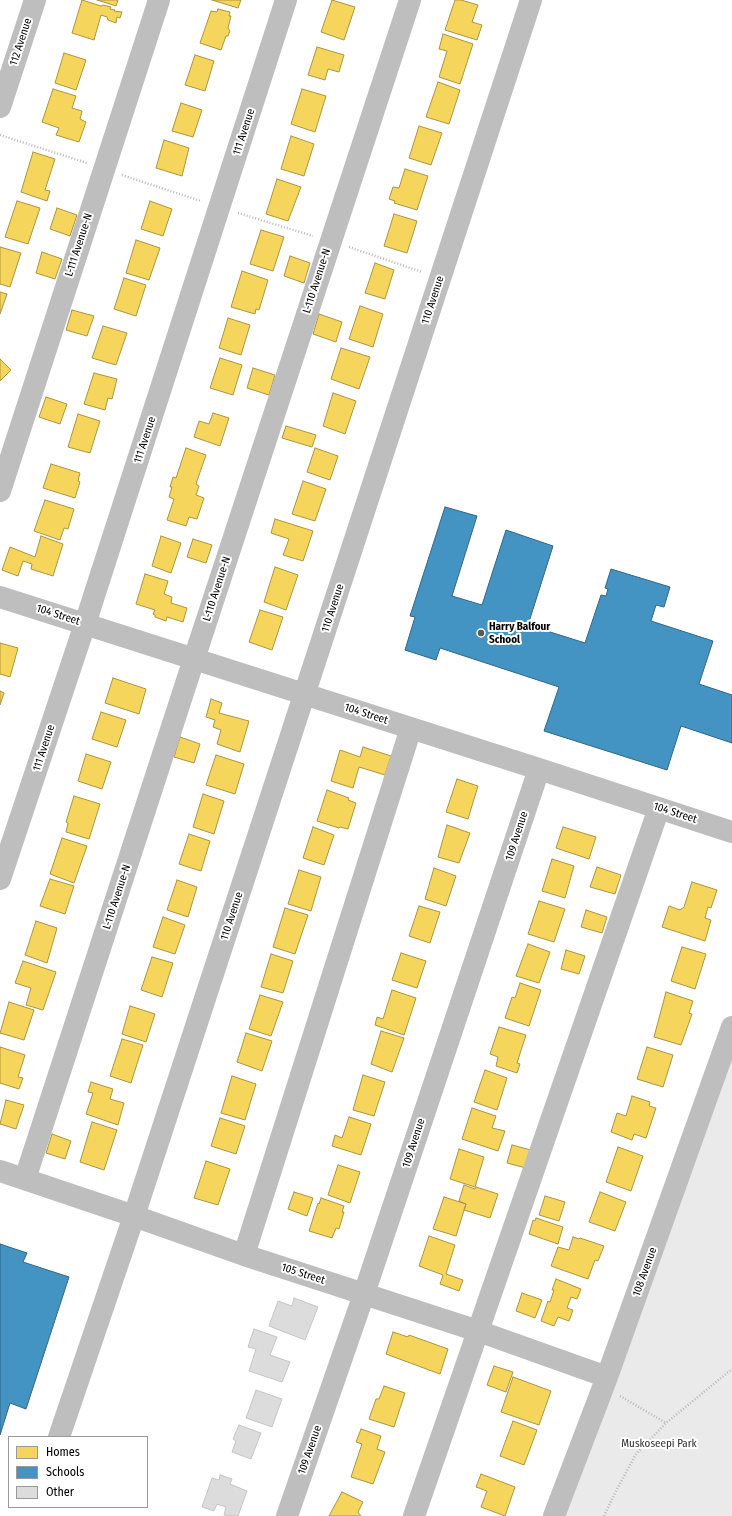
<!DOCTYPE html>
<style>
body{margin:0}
#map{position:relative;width:732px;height:1516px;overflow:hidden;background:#fff;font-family:"Fira Sans Condensed",sans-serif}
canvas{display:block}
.legend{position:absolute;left:8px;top:1436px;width:140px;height:72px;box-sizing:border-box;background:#fff;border:1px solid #999;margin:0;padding:5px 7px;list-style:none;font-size:12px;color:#000}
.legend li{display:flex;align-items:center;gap:8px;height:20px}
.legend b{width:20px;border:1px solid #999}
</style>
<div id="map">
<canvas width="732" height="1516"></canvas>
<ul class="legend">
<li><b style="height:11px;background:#f6d55c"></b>Homes</li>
<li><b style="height:11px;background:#4393c3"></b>Schools</li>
<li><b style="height:11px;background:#dcdcdc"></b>Other</li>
</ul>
</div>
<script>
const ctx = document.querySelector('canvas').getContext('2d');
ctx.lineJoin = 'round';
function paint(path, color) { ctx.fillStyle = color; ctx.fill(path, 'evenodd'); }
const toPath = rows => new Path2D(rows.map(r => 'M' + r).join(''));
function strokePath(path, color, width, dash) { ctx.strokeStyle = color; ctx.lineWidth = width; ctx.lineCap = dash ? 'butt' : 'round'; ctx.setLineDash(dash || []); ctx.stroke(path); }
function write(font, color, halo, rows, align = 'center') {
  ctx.font = font + ' "Fira Sans Condensed",sans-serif'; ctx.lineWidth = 4; ctx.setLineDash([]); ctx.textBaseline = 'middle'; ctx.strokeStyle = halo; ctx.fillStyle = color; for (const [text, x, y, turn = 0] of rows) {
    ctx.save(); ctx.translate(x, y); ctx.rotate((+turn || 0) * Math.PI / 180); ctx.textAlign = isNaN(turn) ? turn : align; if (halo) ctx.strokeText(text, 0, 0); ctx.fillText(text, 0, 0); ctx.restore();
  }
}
paint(toPath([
 [732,1020,732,1516,556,1516]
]), '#eaeaea');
const homes = toPath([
 [82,0,101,6,103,5,111,7,110,9,115,10,114,11,122,12,120,18,117,17,116,23,108,20,107,17,101,15,94,40,72,33,82,0],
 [97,0,118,0,116,6,97,0],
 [212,0,241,0,238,8,212,0],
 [332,0,355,7,344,40,321,32,332,0],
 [455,0,461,0,478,5,472,22,482,25,477,40,445,30,455,0],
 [218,9,230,12,229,16,231,16,228,28,230,31,228,36,226,36,221,50,200,43,211,11,217,12,218,9],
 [443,34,473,44,460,84,439,77,447,51,439,49,443,34],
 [317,47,344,55,339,72,328,69,325,80,308,75,317,47],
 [64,53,86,60,76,90,55,83,64,53],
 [195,55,214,61,205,91,185,85,195,55],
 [438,82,460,90,449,124,426,117,438,82],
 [53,89,76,96,72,108,82,111,80,119,86,122,79,142,56,135,59,128,42,122,53,89],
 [302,89,326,96,315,132,291,124,302,89],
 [181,103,202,110,193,137,172,131,181,103],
 [419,126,442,133,431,165,409,158,419,126],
 [291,136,314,144,304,176,281,169,291,136],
 [164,140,189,148,182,176,156,168,164,140],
 [33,152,55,159,45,190,50,191,47,201,21,192,33,152],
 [405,169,428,176,417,210,394,203,395,201,389,199,393,187,399,188,405,169],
 [277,179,301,187,288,221,266,214,277,179],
 [17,201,40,208,28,244,5,237,17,201],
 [150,201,172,209,163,236,141,229,150,201],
 [57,208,77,215,70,236,50,229,57,208],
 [394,214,417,221,407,253,384,246,394,214],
 [261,230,284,237,273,271,250,264,261,230],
 [136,240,160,248,149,280,126,273,136,240],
 [0,247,21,253,10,287,0,284,0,247],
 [42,252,62,259,55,279,36,273,42,252],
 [290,256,310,263,304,283,284,276,290,256],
 [375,263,394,270,385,299,365,293,375,263],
 [242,271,268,280,259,310,256,309,255,314,231,307,242,271],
 [124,278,146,285,136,316,114,309,124,278],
 [0,292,7,294,0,314,0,292],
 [360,306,383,314,373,347,349,339,360,306],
 [72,310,94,316,87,336,66,330,72,310],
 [319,314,342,322,336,342,313,334,319,314],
 [228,318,250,325,241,355,219,348,228,318],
 [103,326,127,333,116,365,92,358,103,326],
 [341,348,370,357,359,389,331,379,341,348],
 [220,358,242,365,233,395,210,388,220,358],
 [0,359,11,370,0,381,0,359],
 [253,368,275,375,269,395,247,388,253,368],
 [94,373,117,379,112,399,108,398,105,410,84,404,94,373],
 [333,393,356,401,345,434,323,426,333,393],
 [46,397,67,404,60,424,39,417,46,397],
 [213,413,229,418,220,446,194,437,199,421,209,424,213,413],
 [78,414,100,421,90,453,68,447,78,414],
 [286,426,316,435,312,447,282,438,286,426],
 [186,448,206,455,196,484,199,486,196,495,204,498,197,519,189,517,186,526,167,520,174,499,169,497,172,487,170,487,173,477,176,478,186,448],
 [315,448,338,456,330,480,307,472,315,448],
 [51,464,80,473,78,481,80,482,75,498,43,488,51,464],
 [303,481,326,489,315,521,292,514,303,481],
 [45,500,74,509,68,529,64,528,60,540,34,531,45,500],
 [275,519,313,531,303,561,283,555,289,539,271,533,275,519],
 [41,536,63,544,53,576,31,569,32,564,23,561,18,576,2,570,10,547,35,557,41,536],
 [161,536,181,543,171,573,152,566,161,536],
 [193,539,212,545,206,563,187,557,193,539],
 [275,567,298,575,286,610,264,602,275,567],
 [145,574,168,581,164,594,172,597,171,603,187,608,183,622,167,617,166,621,155,617,155,615,153,614,155,610,136,604,145,574],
 [260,610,283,617,272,650,249,642,260,610],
 [0,643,18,648,10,677,0,674,0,643],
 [113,678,146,689,139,714,105,703,113,678],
 [0,691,4,693,0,705,0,691],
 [211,699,222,703,219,713,249,721,240,752,217,744,221,730,213,727,215,720,206,717,211,699],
 [101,712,126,720,117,747,92,739,101,712],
 [180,737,200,744,194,763,174,757,180,737],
 [363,747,391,756,385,775,359,767,353,788,331,781,340,750,360,757,363,747],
 [86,754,111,762,102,789,78,781,86,754],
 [216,755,244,764,235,794,206,785,216,755],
 [457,779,478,786,468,819,446,812,457,779],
 [327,790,349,798,348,800,356,803,348,829,340,827,339,828,317,821,327,790],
 [203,794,224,801,214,834,193,827,203,794],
 [74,796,100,804,89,839,66,832,68,823,66,822,74,796],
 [447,825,470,833,459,863,438,857,447,825],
 [313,827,334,835,324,865,303,858,313,827],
 [563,827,596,837,589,859,556,848,563,827],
 [189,834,210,841,201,871,179,864,189,834],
 [62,838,87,846,74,883,50,874,62,838],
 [552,859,574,866,565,898,542,891,552,859],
 [597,867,621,875,615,894,590,887,597,867],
 [434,868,456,876,446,906,425,899,434,868],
 [299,870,321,877,311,911,288,904,299,870],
 [50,879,74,886,65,914,40,906,50,879],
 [177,880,197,887,188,917,167,910,177,880],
 [692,882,717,890,711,908,708,907,705,918,711,920,705,941,662,927,669,906,680,910,684,907,692,882],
 [539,901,565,909,554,942,528,934,539,901],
 [419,906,440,912,430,943,409,936,419,906],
 [285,908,308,915,295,954,273,947,285,908],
 [586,910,607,917,602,933,581,927,586,910],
 [163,917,185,925,175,954,153,947,163,917],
 [36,921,57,928,47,963,25,955,36,921],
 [528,944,550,952,539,983,516,976,528,944],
 [682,947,706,954,695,989,671,981,682,947],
 [566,950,585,956,579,974,561,969,566,950],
 [401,953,426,961,417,988,392,980,401,953],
 [271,954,293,961,283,993,261,987,271,954],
 [152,957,173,963,162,997,141,990,152,957],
 [23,961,56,972,43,1010,26,1005,31,988,15,983,23,961],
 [520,983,541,990,529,1026,505,1018,512,997,515,998,520,983],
 [392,990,416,998,404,1035,375,1025,377,1017,383,1019,392,990],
 [666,992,693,1001,689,1013,692,1014,681,1045,654,1037,666,992],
 [260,995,283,1002,271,1036,249,1029,260,995],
 [9,1002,34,1010,24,1040,0,1033,9,1002],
 [130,1006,155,1014,146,1042,122,1034,130,1006],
 [499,1027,526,1035,517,1063,520,1064,517,1073,496,1066,498,1057,490,1054,499,1027],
 [381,1031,404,1038,392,1072,371,1064,381,1031],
 [246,1033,272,1041,262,1071,237,1062,246,1033],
 [122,1039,143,1045,131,1083,110,1076,122,1039],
 [0,1047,25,1055,18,1077,23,1078,19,1089,0,1083,0,1047],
 [647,1047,673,1055,663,1087,637,1079,647,1047],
 [485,1070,507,1078,497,1110,474,1102,485,1070],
 [363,1075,385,1082,374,1116,353,1110,363,1075],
 [232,1076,256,1084,245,1120,221,1113,232,1076],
 [91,1082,113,1089,110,1099,124,1103,118,1125,86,1114,93,1093,88,1092,91,1082],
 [632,1096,650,1102,649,1106,656,1108,646,1138,634,1134,632,1140,611,1132,617,1113,626,1116,632,1096],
 [6,1100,24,1105,16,1129,0,1124,6,1100],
 [472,1108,496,1116,492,1128,505,1131,498,1151,462,1139,472,1108],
 [349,1117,371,1124,361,1155,332,1146,335,1135,342,1138,349,1117],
 [220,1118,245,1126,236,1154,211,1146,220,1118],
 [92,1122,117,1130,104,1170,80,1162,92,1122],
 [52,1134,71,1141,65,1159,46,1153,52,1134],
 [512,1145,531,1150,526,1168,507,1163,512,1145],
 [618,1147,643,1156,631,1191,606,1182,618,1147],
 [459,1149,484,1157,475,1187,450,1179,459,1149],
 [206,1161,230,1169,218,1205,194,1198,206,1161],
 [338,1165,360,1172,350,1203,328,1195,338,1165],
 [464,1185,475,1189,476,1187,498,1194,490,1218,464,1210,466,1204,459,1201,464,1185],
 [294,1192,313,1198,307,1216,288,1209,294,1192],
 [600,1192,626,1202,615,1231,589,1222,600,1192],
 [545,1196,565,1202,559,1221,539,1215,545,1196],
 [444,1197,466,1204,456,1236,433,1229,444,1197],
 [321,1198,344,1206,342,1212,344,1212,339,1229,336,1228,332,1238,309,1231,318,1203,319,1204,321,1198],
 [536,1218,563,1227,558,1244,529,1234,533,1220,535,1221,536,1218],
 [429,1236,455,1245,446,1274,463,1280,459,1291,440,1284,443,1275,419,1266,429,1236],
 [573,1237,579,1239,580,1238,604,1246,598,1261,595,1260,588,1279,551,1266,558,1247,569,1250,573,1237],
 [556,1279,581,1289,577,1299,571,1297,567,1308,573,1310,569,1321,558,1317,554,1326,541,1321,548,1301,550,1302,554,1290,552,1290,556,1279],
 [522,1293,542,1300,535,1318,516,1311,522,1293],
 [393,1332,408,1337,409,1335,448,1349,440,1374,386,1354,393,1332],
 [494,1366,513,1372,506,1392,487,1385,494,1366],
 [513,1377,551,1391,539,1425,501,1412,513,1377],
 [384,1386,405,1393,394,1427,369,1419,376,1399,379,1399,384,1386],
 [513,1421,537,1430,524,1465,500,1456,513,1421],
 [361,1429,381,1436,377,1449,385,1452,373,1484,351,1477,362,1444,356,1442,361,1429],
 [481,1474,515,1487,505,1516,481,1507,487,1491,476,1487,481,1474],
 [342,1492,363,1502,358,1512,361,1516,329,1516,342,1492]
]);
paint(homes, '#f6d55c');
strokePath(homes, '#ac9540', 1);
const schools = toPath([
 [445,507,477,516,452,596,482,605,506,530,553,546,528,625,585,643,601,595,606,596,608,589,605,588,611,569,670,587,664,607,656,605,651,621,713,641,699,684,732,695,732,743,681,726,667,770,544,731,559,687,440,648,436,660,405,650,415,617,410,616,445,507],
 [0,1244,27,1253,23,1262,69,1277,26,1409,10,1403,0,1435,0,1244]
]);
paint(schools, '#4393c3');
strokePath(schools, '#2f6788', 1);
const building = toPath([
 [294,1298,318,1307,305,1340,269,1326,278,1301,292,1306,294,1298],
 [254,1329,277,1337,270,1355,290,1362,282,1382,249,1371,256,1349,248,1347,254,1329],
 [256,1390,282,1399,272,1427,246,1418,256,1390],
 [239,1425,261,1433,251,1459,232,1452,236,1441,233,1439,239,1425],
 [220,1475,232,1479,230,1484,247,1491,238,1516,224,1515,226,1507,217,1504,214,1511,202,1507,212,1478,219,1480,220,1475]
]);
paint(building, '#dcdcdc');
strokePath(building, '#c5c5c5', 1);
strokePath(toPath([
 [0,135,87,163],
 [122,175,201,201],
 [238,213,313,236],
 [349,247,422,272],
 [620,1396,666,1423],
 [604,1516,616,1491,636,1454,666,1423,732,1369]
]), '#b8b8b8', 2.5, [1, 2]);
strokePath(toPath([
 [0,107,35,0],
 [0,491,159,0],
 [0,597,539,769,732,832],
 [0,879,85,624,286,0],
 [0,1171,134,1216,244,1255,478,1331,607,1377],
 [25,1179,194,659,410,0],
 [244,1255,411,728],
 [59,1437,134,1216,531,0],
 [287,1516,364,1294,539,769],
 [414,1516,659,808],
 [554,1516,607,1377,732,1027]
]), '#bebebe', 22);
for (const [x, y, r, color] of [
 [481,633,4,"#595959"]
]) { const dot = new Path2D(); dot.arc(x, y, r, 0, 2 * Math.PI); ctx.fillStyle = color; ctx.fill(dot); strokePath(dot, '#fff', 1.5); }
write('11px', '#000', '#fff', [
 ["112 Avenue",21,42,-72],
 ["111 Avenue",244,132,-72],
 ["L-111 Avenue-N",79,245,-72],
 ["L-110 Avenue-N",317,281,-72],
 ["110 Avenue",433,300,-72],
 ["111 Avenue",145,440,-72],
 ["L-110 Avenue-N",217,589,-72],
 ["110 Avenue",333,608,-72],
 ["104 Street",58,615,18],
 ["104 Street",366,714,18],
 ["111 Avenue",44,748,-72],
 ["104 Street",675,813,18],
 ["109 Avenue",517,836,-72],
 ["L-110 Avenue-N",117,897,-72],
 ["110 Avenue",232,916,-72],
 ["109 Avenue",414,1143,-72],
 ["108 Avenue",645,1272,-70],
 ["105 Street",303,1274,18],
 ["109 Avenue",310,1450,-71]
]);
write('bold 11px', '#000', '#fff', [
 ["Harry Balfour",489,627],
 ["School",489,640]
], 'left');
write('11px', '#2f2f2f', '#fff', [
 ["Muskoseepi Park",659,1444]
]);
</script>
